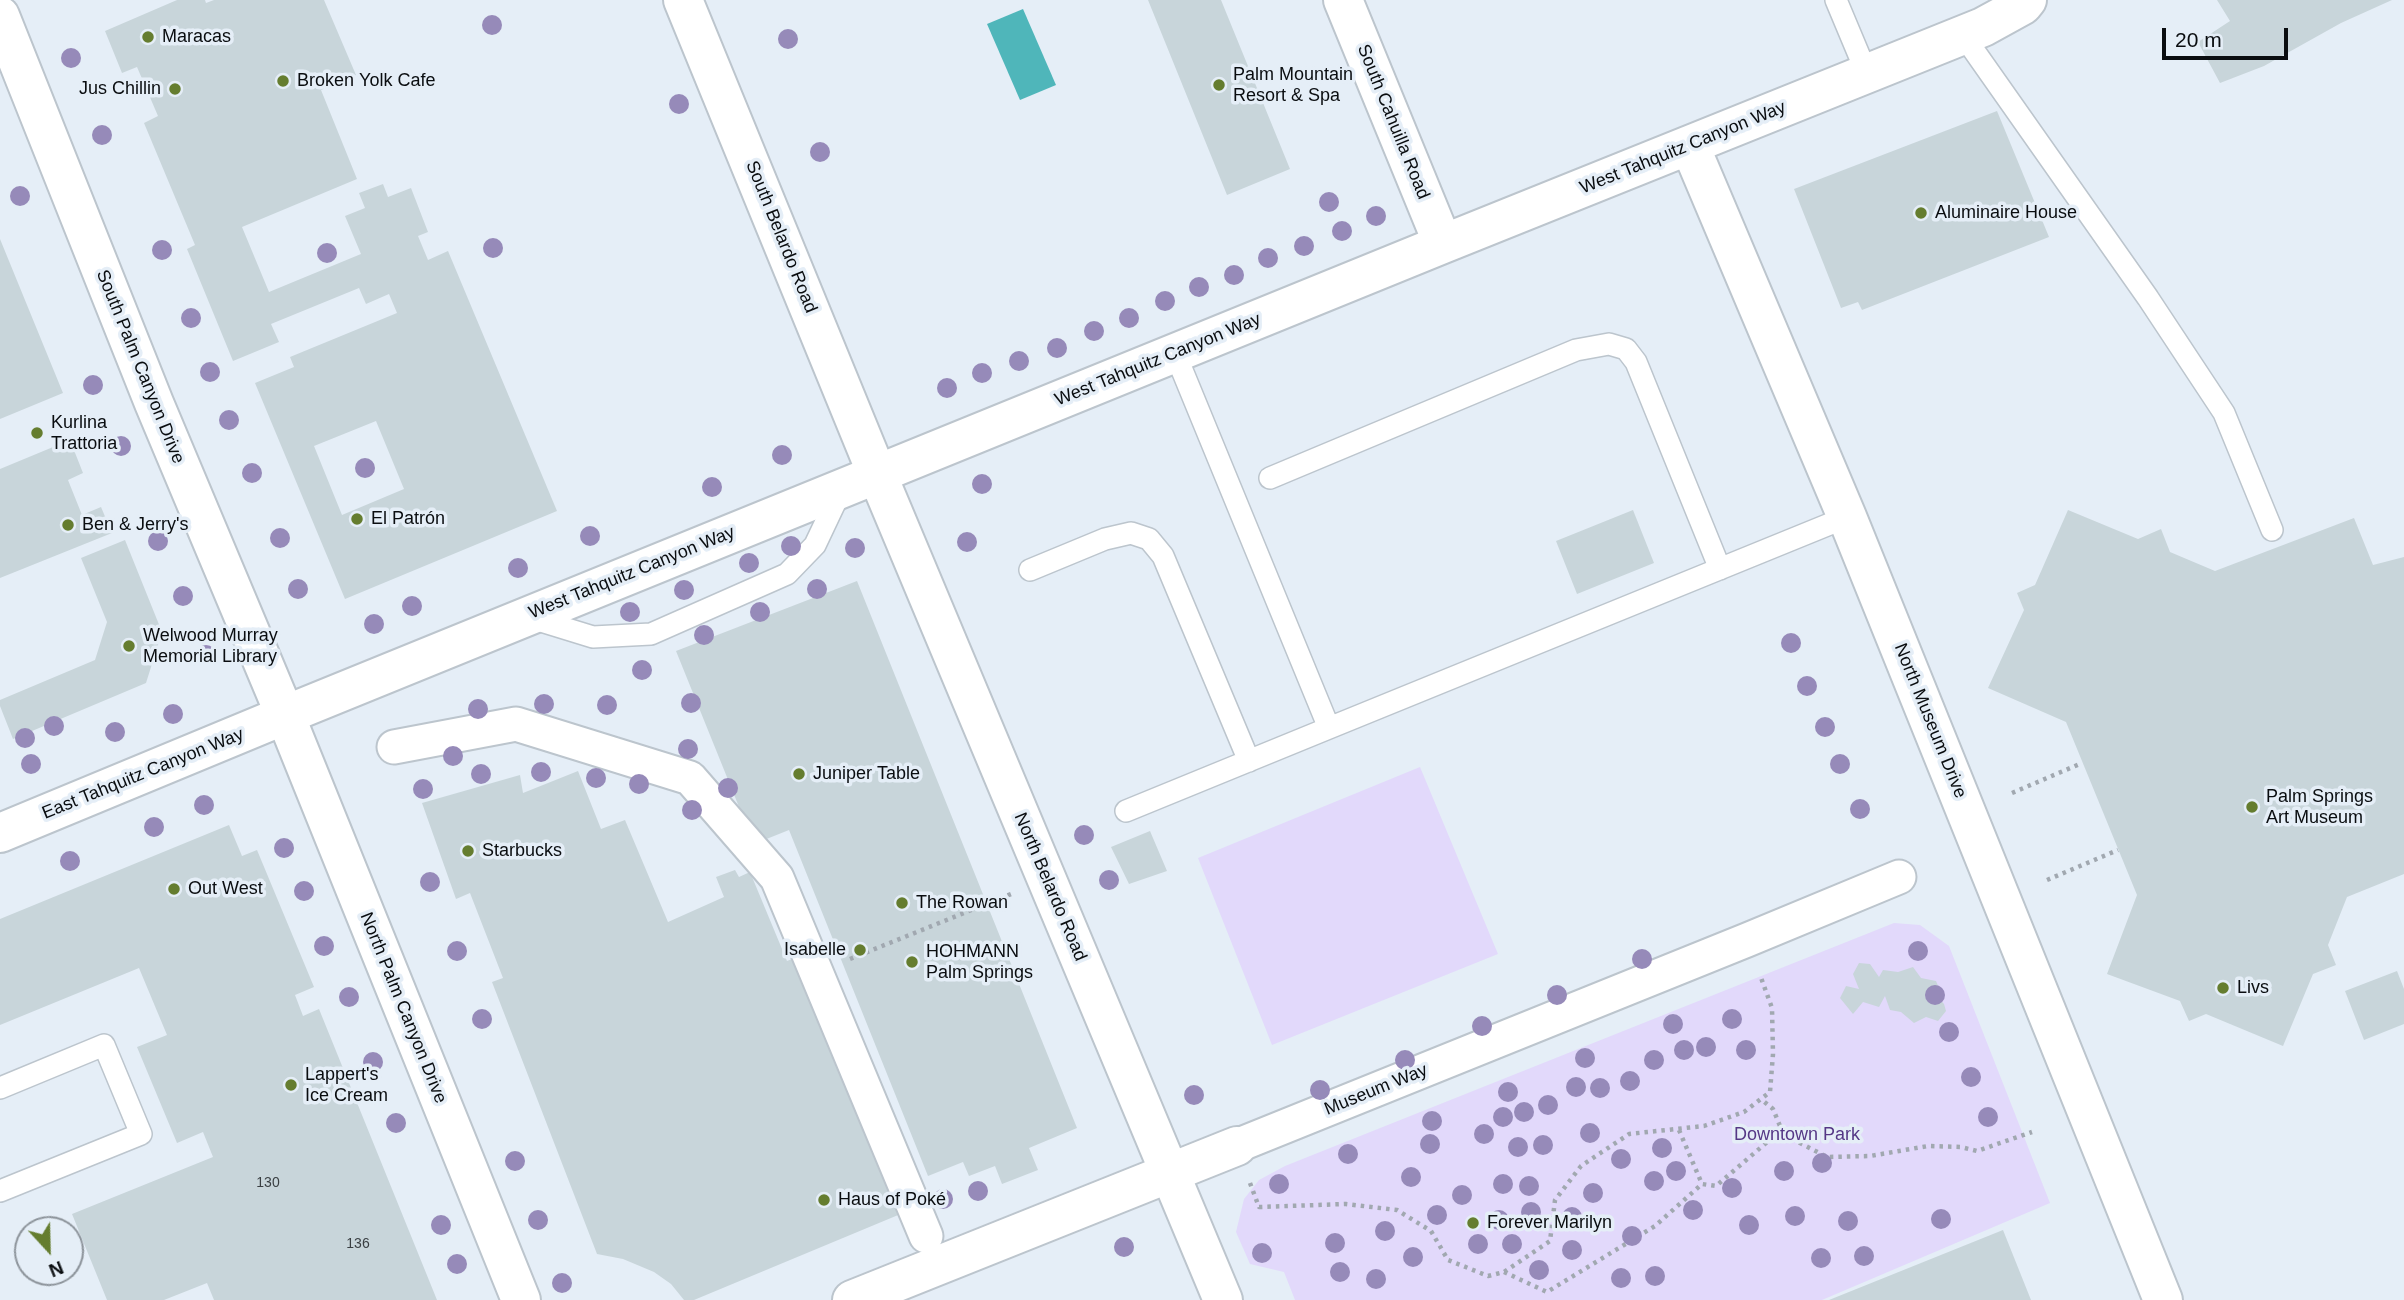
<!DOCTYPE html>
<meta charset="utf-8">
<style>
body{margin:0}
#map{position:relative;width:2404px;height:1300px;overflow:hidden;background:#e5eef7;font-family:Arial,sans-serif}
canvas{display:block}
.north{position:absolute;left:14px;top:1216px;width:70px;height:70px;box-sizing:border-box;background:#e5eef7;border:2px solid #8d949b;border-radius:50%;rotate:158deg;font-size:19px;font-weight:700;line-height:28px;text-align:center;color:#0a0d10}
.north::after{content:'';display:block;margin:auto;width:24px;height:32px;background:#657d2f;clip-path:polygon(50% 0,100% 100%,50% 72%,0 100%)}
.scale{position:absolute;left:2162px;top:28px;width:126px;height:32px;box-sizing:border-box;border:4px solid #0a0d10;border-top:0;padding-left:9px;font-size:21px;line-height:24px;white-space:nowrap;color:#0a0d10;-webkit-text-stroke:5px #e5eef7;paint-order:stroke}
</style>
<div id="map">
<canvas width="2404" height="1300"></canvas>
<div class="north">N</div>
<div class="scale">20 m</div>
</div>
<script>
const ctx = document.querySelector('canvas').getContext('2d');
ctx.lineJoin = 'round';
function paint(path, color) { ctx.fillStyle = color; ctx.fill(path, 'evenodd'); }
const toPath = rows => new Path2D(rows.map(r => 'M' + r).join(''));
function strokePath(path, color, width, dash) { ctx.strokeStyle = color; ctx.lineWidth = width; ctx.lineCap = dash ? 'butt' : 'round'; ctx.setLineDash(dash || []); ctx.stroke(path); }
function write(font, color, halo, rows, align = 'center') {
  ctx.font = font + ' Arial,sans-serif'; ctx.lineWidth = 7; ctx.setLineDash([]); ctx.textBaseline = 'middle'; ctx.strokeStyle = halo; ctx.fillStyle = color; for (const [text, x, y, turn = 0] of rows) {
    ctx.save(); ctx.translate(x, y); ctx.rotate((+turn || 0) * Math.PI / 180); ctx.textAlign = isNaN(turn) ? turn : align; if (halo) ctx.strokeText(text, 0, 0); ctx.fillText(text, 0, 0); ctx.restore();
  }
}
paint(toPath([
 [1420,767,1498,954,1272,1045,1198,858],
 [1894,923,1920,925,1949,946,2050,1203,1822,1300,1295,1300,1284,1272,1250,1264,1236,1232,1244,1199,1259,1180,1285,1166]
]), '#e2d9fb');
paint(toPath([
 [1023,9,1056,85,1020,100,987,24]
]), '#4fb6ba');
paint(toPath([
 [177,0,205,0,206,3,214,0,324,0,356,75,321,90,357,179,242,227,269,292,361,254,345,216,365,208,359,193,383,184,388,197,411,188,428,232,418,236,428,260,448,251,557,511,345,599,255,383,294,367,290,357,397,313,389,294,366,304,359,288,271,324,279,342,233,361,187,249,195,245,144,123,158,116,137,67,122,73,105,31],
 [376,421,404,489,342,515,314,446],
 [1148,0,1221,0,1290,169,1227,195],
 [2217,0,2392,0,2341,23,2264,66,2220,83,2198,42,2230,21],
 [1997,111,2049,237,1862,310,1858,302,1841,308,1794,189],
 [0,239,63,393,0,419],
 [70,440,83,473,68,480,82,515,101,507,112,533,0,578,0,469],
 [1633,510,1654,563,1577,594,1556,541],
 [2068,510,2138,539,2161,529,2170,552,2215,571,2354,518,2373,565,2404,557,2404,874,2347,897,2328,945,2336,965,2313,974,2283,1046,2206,1014,2189,1021,2180,1001,2107,974,2137,895,2066,722,1988,688,2024,610,2017,593,2035,585],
 [125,540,162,632,146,683,13,739,0,706,0,700,95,660,107,622,81,558],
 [857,581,1077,1128,1029,1148,1038,1170,1002,1184,995,1166,969,1176,963,1162,928,1176,789,830,754,844,676,651],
 [578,771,601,829,625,820,668,922,724,897,716,877,735,870,739,877,750,872,787,961,797,957,903,1213,694,1300,684,1300,671,1284,654,1272,623,1259,597,1254,492,982,503,978,470,893,456,899,422,803,520,775,523,793],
 [229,825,242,856,257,850,314,987,295,995,303,1016,319,1009,437,1300,214,1300,207,1283,164,1300,107,1300,72,1214,213,1157,203,1132,177,1143,137,1047,167,1035,139,968,0,1025,0,919],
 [1150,831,1167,871,1129,884,1111,847],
 [1859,963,1870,964,1879,977,1883,970,1898,972,1913,967,1921,978,1936,981,1939,988,1938,997,1944,1004,1946,1011,1938,1021,1926,1017,1914,1023,1901,1012,1890,1010,1885,996,1879,1007,1863,1002,1853,1014,1840,998,1846,986,1859,989,1853,974],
 [2397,971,2404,989,2404,1024,2364,1040,2345,991],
 [2003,1230,2031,1300,1829,1300]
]), '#c8d5da');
const service = toPath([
 [1836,0,1867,74],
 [1963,35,2148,298,2224,413,2272,530],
 [1175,353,1329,728,1847,517],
 [1270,478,1576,350,1609,344,1626,349,1636,362,1720,569],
 [1030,570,1105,539,1131,533,1149,539,1163,556,1249,761],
 [528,617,593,637,651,634,787,574,815,545,842,488],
 [1126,811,1329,728],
 [0,1088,104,1045,141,1134,0,1191]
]);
const pedestrian = toPath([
 [394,747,516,724,690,778,777,878,926,1236],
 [1214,1155,1747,940,1899,877]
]);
const minor = toPath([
 [1343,0,1443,244],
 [1690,146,1847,517,2163,1300],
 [285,715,1443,244,1983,27,2023,5,2027,0],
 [852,1300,1237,1146]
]);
const tertiary = toPath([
 [683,0,877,474,1223,1300]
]);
const secondary = toPath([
 [0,833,285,715]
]);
const primary = toPath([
 [0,16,154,403,285,715,521,1300]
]);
strokePath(service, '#bcc5cd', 24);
strokePath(pedestrian, '#bcc5cd', 37);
strokePath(minor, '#bcc5cd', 42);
strokePath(tertiary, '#bcc5cd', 42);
strokePath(secondary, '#bcc5cd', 42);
strokePath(primary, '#bcc5cd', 42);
strokePath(toPath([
 [2012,793,2082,763],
 [2047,880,2118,850],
 [850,959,1011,894],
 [1780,1126,1800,1143,1827,1157,1870,1156,1928,1146,1961,1147,1977,1151,2032,1132],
 [1679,1130,1702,1184,1716,1186,1773,1137,1780,1126,1773,1109,1761,1099],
 [1250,1183,1259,1207,1346,1204,1397,1210,1431,1231,1448,1260,1488,1276,1504,1272,1550,1241,1555,1200,1581,1166,1629,1134,1704,1126,1744,1112,1770,1092,1773,1054,1772,1008,1760,975],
 [1504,1272,1547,1292,1655,1226,1702,1184]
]), '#a1a8b0', 4.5, [3.5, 5]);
strokePath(service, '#fff', 21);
strokePath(pedestrian, '#fff', 33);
strokePath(minor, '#fff', 38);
strokePath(tertiary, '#fff', 38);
strokePath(secondary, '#fff', 38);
strokePath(primary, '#fff', 38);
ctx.fillStyle = '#968ab9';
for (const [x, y] of [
 [492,25],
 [788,39],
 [71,58],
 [679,104],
 [102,135],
 [820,152],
 [20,196],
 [1329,202],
 [1376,216],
 [1342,231],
 [1304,246],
 [493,248],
 [162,250],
 [327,253],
 [1268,258],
 [1234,275],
 [1199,287],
 [1165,301],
 [191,318],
 [1129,318],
 [1094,331],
 [1057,348],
 [1019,361],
 [210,372],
 [982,373],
 [93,385],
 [947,388],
 [229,420],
 [121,446],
 [782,455],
 [365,468],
 [252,473],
 [982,484],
 [712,487],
 [590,536],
 [280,538],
 [158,541],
 [967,542],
 [791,546],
 [855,548],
 [749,563],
 [518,568],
 [298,589],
 [817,589],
 [684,590],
 [183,596],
 [412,606],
 [630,612],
 [760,612],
 [374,624],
 [704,635],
 [1791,643],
 [206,655],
 [642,670],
 [1807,686],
 [691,703],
 [544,704],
 [607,705],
 [478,709],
 [173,714],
 [54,726],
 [1825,727],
 [115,732],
 [25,738],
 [688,749],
 [453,756],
 [31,764],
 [1840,764],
 [541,772],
 [481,774],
 [596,778],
 [639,784],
 [728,788],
 [423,789],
 [204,805],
 [1860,809],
 [692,810],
 [154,827],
 [1084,835],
 [284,848],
 [70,861],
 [1109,880],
 [430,882],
 [304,891],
 [324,946],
 [457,951],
 [1918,951],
 [1642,959],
 [1557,995],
 [1935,995],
 [349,997],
 [482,1019],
 [1732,1019],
 [1673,1024],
 [1482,1026],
 [1949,1032],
 [1706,1047],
 [1684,1050],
 [1746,1050],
 [1585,1058],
 [1405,1060],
 [1654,1060],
 [373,1062],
 [1971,1077],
 [1630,1081],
 [1576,1087],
 [1600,1088],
 [1320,1090],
 [1508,1092],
 [1194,1095],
 [1548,1105],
 [1524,1112],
 [1503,1117],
 [1988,1117],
 [1432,1121],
 [396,1123],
 [1590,1133],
 [1484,1134],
 [1430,1144],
 [1543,1145],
 [1518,1147],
 [1662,1148],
 [1348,1154],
 [1621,1159],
 [515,1161],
 [1822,1163],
 [1676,1171],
 [1784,1171],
 [1411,1177],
 [1654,1181],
 [1279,1184],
 [1503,1184],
 [1529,1186],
 [1732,1188],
 [978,1191],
 [1593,1193],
 [1462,1195],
 [943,1199],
 [1693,1210],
 [1531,1212],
 [1437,1215],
 [1795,1216],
 [1572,1217],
 [1941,1219],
 [538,1220],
 [1499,1220],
 [1848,1221],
 [441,1225],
 [1749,1225],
 [1385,1231],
 [1632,1236],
 [1335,1243],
 [1478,1244],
 [1512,1244],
 [1124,1247],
 [1572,1250],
 [1262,1253],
 [1864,1256],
 [1413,1257],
 [1821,1258],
 [457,1264],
 [1539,1270],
 [1340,1272],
 [1655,1276],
 [1621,1278],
 [1376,1279],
 [562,1283]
]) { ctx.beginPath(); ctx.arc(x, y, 10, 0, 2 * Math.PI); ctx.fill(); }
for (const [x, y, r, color] of [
 [148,37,7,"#657d2f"],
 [283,81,7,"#657d2f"],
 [1219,85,7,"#657d2f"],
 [175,89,7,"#657d2f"],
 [1921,213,7,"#657d2f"],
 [37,433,7,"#657d2f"],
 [357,519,7,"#657d2f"],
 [68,525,7,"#657d2f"],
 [129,646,7,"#657d2f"],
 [799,774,7,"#657d2f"],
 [2252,807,7,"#657d2f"],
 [468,851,7,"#657d2f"],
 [174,889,7,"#657d2f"],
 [902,903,7,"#657d2f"],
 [860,950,7,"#657d2f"],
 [912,962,7,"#657d2f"],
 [2223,988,7,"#657d2f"],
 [291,1085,7,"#657d2f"],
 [824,1200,7,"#657d2f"],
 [1473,1223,7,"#657d2f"]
]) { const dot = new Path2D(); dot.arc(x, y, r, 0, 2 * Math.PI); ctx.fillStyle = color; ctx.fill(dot); strokePath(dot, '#e5eef7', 2.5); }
write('14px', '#3a3f42', null, [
 ["130",268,1183],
 ["136",358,1244]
]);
write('18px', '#0a0d10', '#e5eef7', [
 ["Maracas",162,37],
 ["Palm Mountain",1233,75],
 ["Resort & Spa",1233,96],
 ["Broken Yolk Cafe",297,81],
 ["Jus Chillin",161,89,"right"],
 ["Aluminaire House",1935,213],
 ["Kurlina",51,423],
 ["Trattoria",51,444],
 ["El Patrón",371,519],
 ["Ben & Jerry's",82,525],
 ["Welwood Murray",143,636],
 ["Memorial Library",143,657],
 ["Juniper Table",813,774],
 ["Palm Springs",2266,797],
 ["Art Museum",2266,818],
 ["Starbucks",482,851],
 ["Out West",188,889],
 ["The Rowan",916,903],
 ["Isabelle",846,950,"right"],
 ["HOHMANN",926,952],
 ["Palm Springs",926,973],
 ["Livs",2237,988],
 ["Lappert's",305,1075],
 ["Ice Cream",305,1096],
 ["Haus of Poké",838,1200],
 ["Forever Marilyn",1487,1223]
], 'left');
write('18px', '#0a0d10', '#e5eef7', [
 ["South Cahuilla Road",1393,122,68],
 ["West Tahquitz Canyon Way",1683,148,-22],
 ["South Belardo Road",781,237,68],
 ["West Tahquitz Canyon Way",1158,360,-22],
 ["South Palm Canyon Drive",140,367,68],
 ["West Tahquitz Canyon Way",632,573,-22],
 ["North Museum Drive",1930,721,68],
 ["East Tahquitz Canyon Way",143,774,-22],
 ["North Belardo Road",1050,887,67],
 ["North Palm Canyon Drive",403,1008,68],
 ["Museum Way",1376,1090,-22]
]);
write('18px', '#553886', '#e5eef7', [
 ["Downtown Park",1797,1135]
]);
</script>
